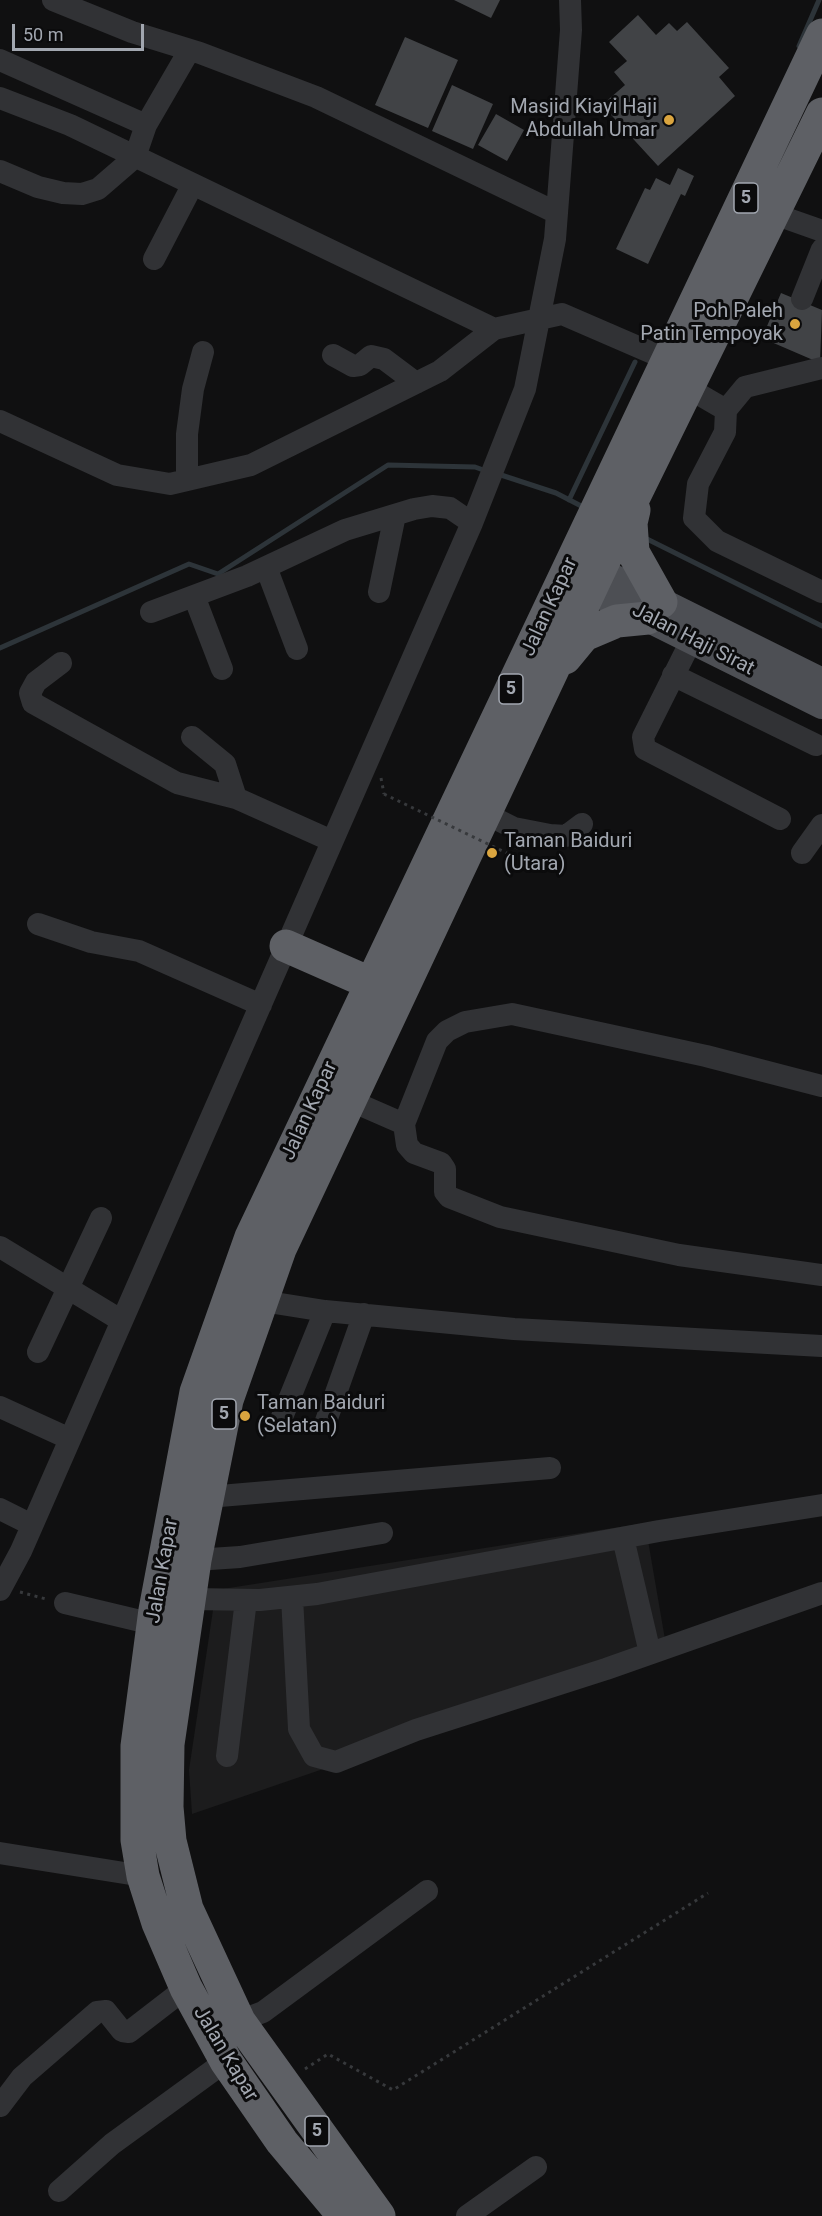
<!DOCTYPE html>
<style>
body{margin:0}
#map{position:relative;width:822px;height:2216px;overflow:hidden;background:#101011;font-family:Roboto,sans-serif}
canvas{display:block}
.scale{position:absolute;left:12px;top:24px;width:132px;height:27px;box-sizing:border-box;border:3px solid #a2a7b0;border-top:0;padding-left:8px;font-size:18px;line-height:21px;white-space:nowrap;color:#a2a7b0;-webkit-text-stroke:4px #0b0b0c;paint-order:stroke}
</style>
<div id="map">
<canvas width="822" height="2216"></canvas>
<div class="scale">50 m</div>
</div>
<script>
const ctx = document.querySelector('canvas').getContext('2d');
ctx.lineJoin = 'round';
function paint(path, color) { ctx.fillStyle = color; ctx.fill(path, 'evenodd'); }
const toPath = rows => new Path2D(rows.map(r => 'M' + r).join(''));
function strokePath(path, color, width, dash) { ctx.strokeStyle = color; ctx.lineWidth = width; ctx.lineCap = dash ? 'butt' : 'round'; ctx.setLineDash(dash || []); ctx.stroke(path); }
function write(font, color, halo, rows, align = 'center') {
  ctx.font = font + ' Roboto,sans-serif'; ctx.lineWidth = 6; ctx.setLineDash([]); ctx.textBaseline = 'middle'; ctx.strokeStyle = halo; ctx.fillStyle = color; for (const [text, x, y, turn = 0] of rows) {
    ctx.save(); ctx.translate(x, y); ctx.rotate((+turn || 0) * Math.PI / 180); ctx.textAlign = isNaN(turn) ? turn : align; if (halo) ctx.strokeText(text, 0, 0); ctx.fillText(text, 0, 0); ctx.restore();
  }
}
paint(toPath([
 [645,1523,667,1651,192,1814,189,1770,216,1590]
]), '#1c1c1d');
strokePath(toPath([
 [799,46,819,0],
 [498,474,556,493,587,509],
 [569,500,635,362],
 [643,537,822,626],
 [0,648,189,564,218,574,388,465,475,467,486,471]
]), '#2d3439', 5);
paint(toPath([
 [454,0,500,0,491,18],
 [638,15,656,35,669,23,677,31,687,22,729,68,719,77,735,96,658,166,602,105,625,85,614,72,627,61,609,42],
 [405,37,458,60,428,128,375,105],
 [452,85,493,104,473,149,432,131],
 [496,114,524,130,507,161,478,145],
 [678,168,694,176,685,196,681,194,648,264,616,249,645,188,650,190,656,178,670,185],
 [781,293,822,310,820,363,762,338]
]), '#414346');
strokePath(toPath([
 [381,778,384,794],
 [513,856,517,847],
 [20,1592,46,1599],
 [305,2069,328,2054,393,2090,708,1893]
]), '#37393c', 3, [3, 4.5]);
strokePath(toPath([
 [53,0,132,32,200,53,316,97,557,213],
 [0,60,146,125],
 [0,98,70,125,494,329],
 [0,171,38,187,63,193,82,194,98,189,135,157,146,125,189,51],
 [774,214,822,231],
 [154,259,193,184],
 [802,299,822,249],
 [333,355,353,366,360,365,371,356,384,359,416,383],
 [688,388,726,410,725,432,698,484,694,518,717,541,822,592],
 [726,410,745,387,822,368],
 [0,421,117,475,170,484,251,465,440,371,494,329,562,314,666,359],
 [187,480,187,434,193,389,203,352],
 [266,567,297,649],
 [379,592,395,515],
 [194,596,222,669],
 [151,612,247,576,345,530,414,509,432,506,450,508,472,523],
 [692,639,643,737,645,749,780,819],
 [61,663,36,682,30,693,33,703,177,783,236,798,332,841],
 [673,675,816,745],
 [192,737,225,764,236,798],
 [486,814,514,828,550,835,566,836,582,824],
 [802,853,822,825],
 [38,924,91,942,139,951,261,1005],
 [822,1086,706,1056,512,1014,465,1022,447,1031,437,1041,404,1124,407,1145,414,1153,441,1163,445,1169,445,1192,449,1197,500,1217,679,1255,822,1275],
 [349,1100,404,1124],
 [0,1247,122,1321],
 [262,1301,325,1311,514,1329,822,1346],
 [38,1352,101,1218],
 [0,1407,70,1439],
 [282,1417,325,1311],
 [326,1421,364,1314],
 [208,1497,550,1468],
 [0,1509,32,1525],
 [623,1538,650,1653],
 [195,1560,240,1557,382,1533],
 [0,1590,21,1551,472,523,525,389,555,239,571,30,570,0],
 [292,1597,299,1729,314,1756,336,1762,416,1730,606,1669,822,1593],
 [189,1599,260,1600,317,1594,659,1531,822,1505],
 [65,1603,153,1624],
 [227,1756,246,1600],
 [0,1853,143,1876],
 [239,2021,263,2012,427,1891],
 [0,2106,22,2077,97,2012,106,2011,122,2031,129,2032,186,1988],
 [59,2191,112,2144,226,2061],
 [467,2216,536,2167]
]), '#313235', 22);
strokePath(toPath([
 [593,568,822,682],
 [571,580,822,705]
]), '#4d4f54', 28);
strokePath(toPath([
 [634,510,631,523,633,552,661,602],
 [565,658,584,635,617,621,648,618],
 [286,946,370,983],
 [344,2216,282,2142,226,2061,186,1988,158,1923,143,1876,137,1840,137,1746,155,1610,196,1392,251,1237,822,35],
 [379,2216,239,2021,187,1909,170,1841,167,1807,168,1744,195,1560,227,1400,280,1249,634,497,822,114]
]), '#5e6065', 33);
strokePath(toPath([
 [384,794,513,856]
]), '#37393c', 3, [3, 4.5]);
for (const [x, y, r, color] of [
 [669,120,6,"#daa53f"],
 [795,324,6,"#daa53f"],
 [492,853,6,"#daa53f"],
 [245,1416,6,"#daa53f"]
]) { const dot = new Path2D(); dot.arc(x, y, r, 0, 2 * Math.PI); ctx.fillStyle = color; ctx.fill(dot); strokePath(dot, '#0b0b0c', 2); }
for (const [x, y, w] of [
 [746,198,24],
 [511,689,24],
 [224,1414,24],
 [317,2131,24]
]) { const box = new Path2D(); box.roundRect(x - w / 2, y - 15, w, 30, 4.5); ctx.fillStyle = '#0b0b0c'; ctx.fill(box); strokePath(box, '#a2a7b0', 1.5); }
write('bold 18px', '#a2a7b0', null, [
 ["5",746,198],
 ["5",511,689],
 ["5",224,1414],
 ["5",317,2131]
]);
write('20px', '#a2a7b0', '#0b0b0c', [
 ["Masjid Kiayi Haji",657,108],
 ["Abdullah Umar",657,131],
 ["Poh Paleh",783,312],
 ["Patin Tempoyak",783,335],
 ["Taman Baiduri",504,842,"left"],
 ["(Utara)",504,865,"left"],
 ["Taman Baiduri",257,1404,"left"],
 ["(Selatan)",257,1427,"left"]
], 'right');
write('20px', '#a2a7b0', '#0b0b0c', [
 ["Jalan Kapar",550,607,-65],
 ["Jalan Haji Sirat",693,640,27],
 ["Jalan Kapar",310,1111,-65],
 ["Jalan Kapar",163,1571,-80],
 ["Jalan Kapar",225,2054,59]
]);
</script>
